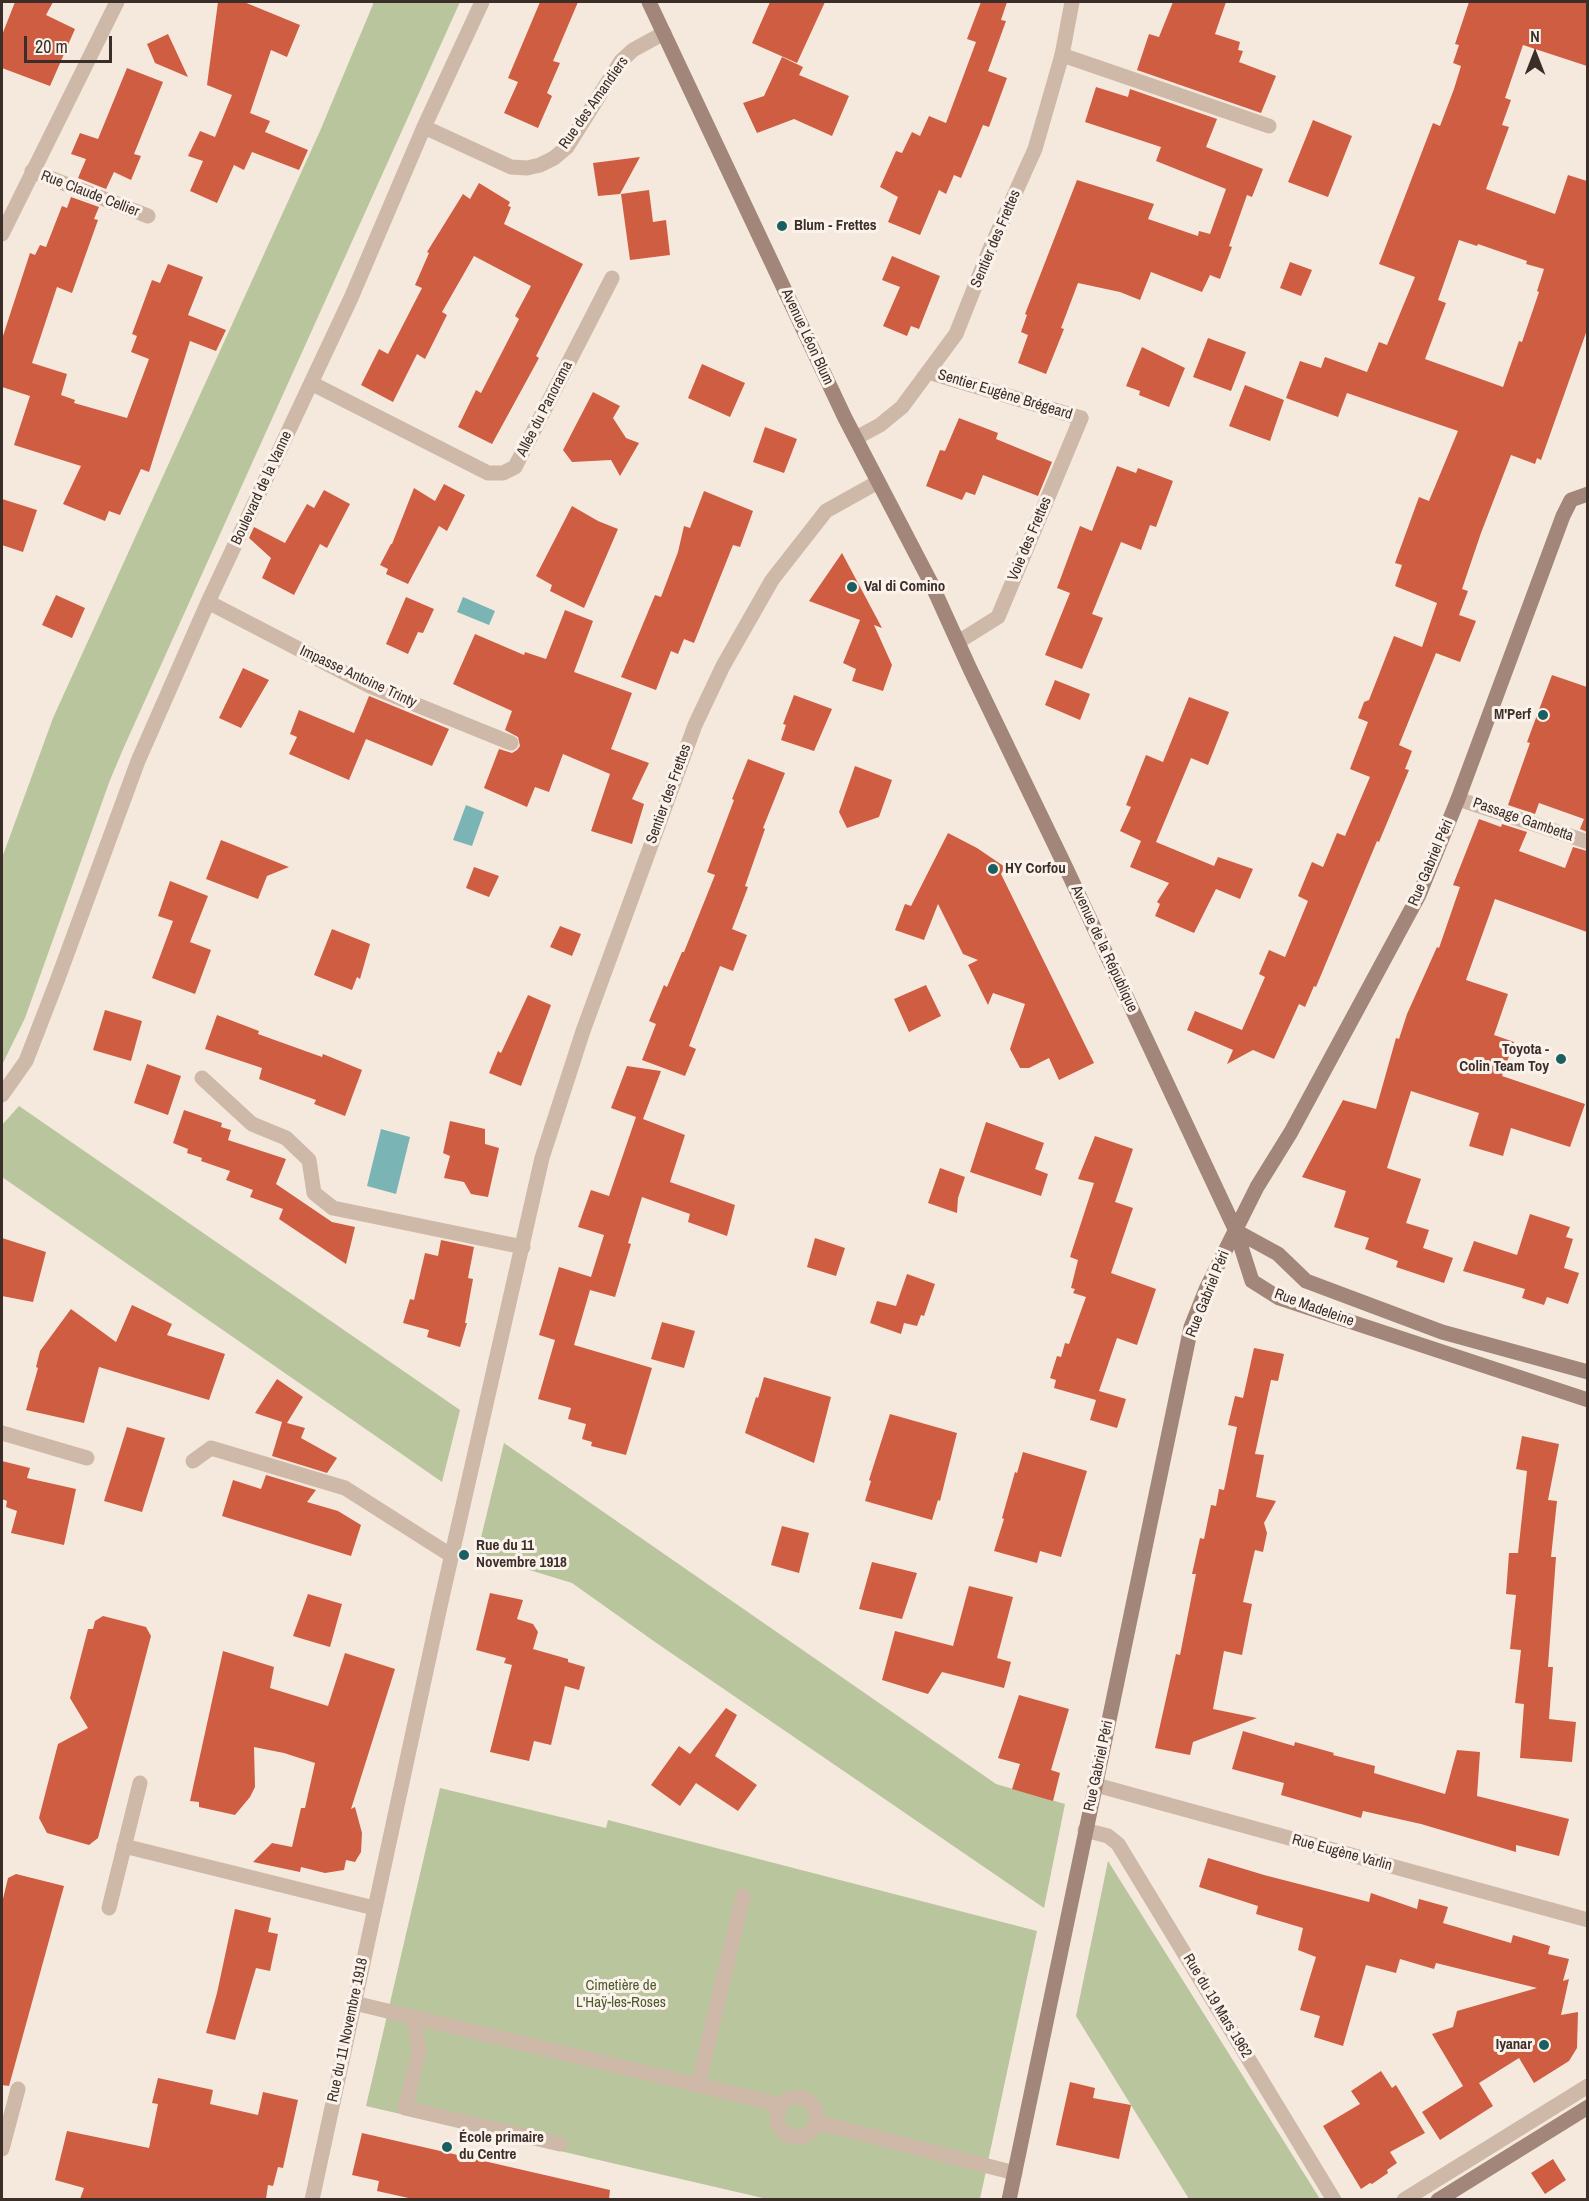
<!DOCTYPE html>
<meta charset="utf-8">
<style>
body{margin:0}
#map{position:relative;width:1589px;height:2201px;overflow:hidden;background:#f5e9de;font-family:"Archivo Narrow",sans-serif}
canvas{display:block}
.frame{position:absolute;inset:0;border:3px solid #3b2e29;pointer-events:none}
.north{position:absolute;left:1505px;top:24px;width:60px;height:60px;-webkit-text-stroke:4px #fbf3eb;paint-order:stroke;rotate:0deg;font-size:16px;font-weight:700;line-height:24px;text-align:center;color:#3b2e29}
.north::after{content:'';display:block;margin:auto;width:21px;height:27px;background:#3b2e29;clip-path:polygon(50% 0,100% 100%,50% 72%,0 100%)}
.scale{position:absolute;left:24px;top:36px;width:88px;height:27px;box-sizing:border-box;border:3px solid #3b2e29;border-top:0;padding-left:8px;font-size:18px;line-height:21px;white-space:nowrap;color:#3b2e29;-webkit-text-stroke:4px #fbf3eb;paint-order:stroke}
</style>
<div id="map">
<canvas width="1589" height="2201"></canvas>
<div class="frame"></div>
<div class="north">N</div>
<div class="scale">20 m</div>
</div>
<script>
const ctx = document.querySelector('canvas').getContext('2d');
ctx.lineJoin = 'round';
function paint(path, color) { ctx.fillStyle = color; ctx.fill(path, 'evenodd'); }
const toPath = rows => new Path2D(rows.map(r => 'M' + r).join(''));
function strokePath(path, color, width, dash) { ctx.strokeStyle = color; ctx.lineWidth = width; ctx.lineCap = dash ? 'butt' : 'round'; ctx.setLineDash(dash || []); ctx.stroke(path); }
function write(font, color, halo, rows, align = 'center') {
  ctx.font = font + ' "Archivo Narrow",sans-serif'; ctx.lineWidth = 6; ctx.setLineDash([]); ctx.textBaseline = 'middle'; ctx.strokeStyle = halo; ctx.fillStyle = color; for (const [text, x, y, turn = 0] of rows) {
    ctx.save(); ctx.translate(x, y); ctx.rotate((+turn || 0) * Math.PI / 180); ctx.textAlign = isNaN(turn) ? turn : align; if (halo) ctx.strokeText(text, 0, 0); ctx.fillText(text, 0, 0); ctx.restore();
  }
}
paint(toPath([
 [374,2,460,2,124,747,110,780,25,1018,2,1065,2,858,53,718,320,131],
 [19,1106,460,1410,442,1482,2,1177,2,1125],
 [504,1443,996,1784,1065,1804,1044,1908,655,1642,572,1583,477,1554],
 [440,1788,606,1828,608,1820,1037,1931,980,2199,767,2199,366,2106],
 [1108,1861,1320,2199,1189,2199,1076,2016]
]), '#b9c59c');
paint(toPath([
 [463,597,495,611,489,625,457,612],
 [466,805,484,812,472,846,453,840],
 [381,1129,410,1137,396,1194,367,1186]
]), '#7ab4b4');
paint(toPath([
 [15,2,53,2,46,15,75,29,50,86,2,68,2,35],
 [218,2,244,2,300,25,287,57,271,50,250,113,270,121,265,132,308,150,299,170,252,152,244,170,234,165,217,203,190,191,203,161,188,156,200,131,215,137,232,95,207,85],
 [540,2,578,2,553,61,560,63,547,93,552,96,538,128,504,113,518,82,508,78],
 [770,2,825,2,797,63,752,43],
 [981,2,1007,2,1001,20,1006,21,988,71,1007,78,989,127,983,125,961,178,954,175,946,194,939,190,920,235,888,222,898,197,880,187,896,151,902,153,912,132,920,136,929,116,946,123,976,42,967,39],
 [1173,2,1226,2,1215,34,1240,42,1238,50,1243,51,1239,62,1276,76,1261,113,1137,70,1149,34,1159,37],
 [1469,2,1587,2,1587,66,1523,45,1505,98,1511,100,1502,125,1509,127,1486,189,1555,214,1568,175,1587,181,1587,330,1541,460,1537,458,1535,464,1511,455,1481,533,1462,589,1468,591,1459,615,1476,621,1460,662,1436,653,1399,745,1412,751,1405,769,1409,770,1379,842,1377,841,1316,987,1314,986,1305,1007,1299,1004,1274,1059,1253,1050,1227,1064,1233,1050,1187,1030,1195,1011,1242,1030,1265,977,1259,974,1269,950,1285,957,1308,901,1298,896,1312,862,1323,867,1337,833,1345,836,1370,777,1350,769,1368,722,1358,718,1364,702,1369,700,1394,636,1422,647,1437,603,1395,586,1402,565,1395,563,1419,497,1429,501,1458,431,1347,393,1338,417,1286,398,1300,361,1321,368,1325,357,1367,372,1379,342,1387,345,1415,277,1379,264,1433,123,1440,126,1454,89,1461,66,1453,63,1459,45,1455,44],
 [1459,240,1477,246,1478,244,1527,261,1526,264,1544,269,1537,291,1539,292,1522,342,1519,341,1503,387,1425,359,1446,303,1438,300],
 [168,34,188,77,155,63,147,44],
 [782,57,803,67,799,75,849,96,832,136,794,119,757,133,743,103,764,96],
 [127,68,163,82,134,154,141,156,131,180,114,172,106,189,78,178,86,159,71,154,80,133,98,139],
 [1096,87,1128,97,1130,89,1217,119,1206,147,1263,169,1252,197,1247,195,1229,246,1232,247,1220,279,1210,275,1202,292,1151,272,1140,300,1120,292,1078,283,1061,328,1064,329,1046,374,1018,363,1028,335,1021,332,1027,315,1025,314,1077,180,1154,204,1148,219,1198,236,1199,231,1210,234,1226,189,1156,161,1161,147,1085,122],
 [1313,120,1352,136,1328,197,1288,182],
 [640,157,620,194,598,196,593,163],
 [479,183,510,202,508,206,511,207,504,224,583,264,536,356,539,358,492,444,458,427,476,390,481,393,519,319,515,316,531,286,474,256,442,312,447,315,425,359,417,354,393,402,361,385,379,349,388,354,422,288,415,285,429,253,427,252,463,194,470,199],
 [649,190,653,222,666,220,670,255,630,260,621,194],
 [71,197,99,207,94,219,98,220,72,293,57,287,32,363,67,374,61,395,75,400,74,403,127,418,149,359,131,352,137,336,132,334,152,280,160,283,168,264,203,277,188,315,226,330,216,351,190,341,149,472,141,469,120,515,109,511,105,521,63,504,81,466,14,445,30,396,2,387,2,339,30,253,35,255,40,245,46,247,62,206,67,208],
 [892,256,940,276,919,329,911,326,907,336,883,326,900,287,882,280],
 [1290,262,1312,270,1301,296,1280,288],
 [1208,338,1246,352,1231,391,1193,377],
 [1142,347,1185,368,1169,407,1139,395,1140,391,1126,386],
 [702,364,745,383,730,417,688,398],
 [1245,385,1284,400,1270,441,1229,426],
 [593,392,620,406,613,418,626,438,639,443,620,476,611,460,572,462,563,450],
 [959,418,998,433,996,439,1052,462,1038,496,983,475,975,495,966,492,962,500,926,486,940,450,945,451],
 [765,427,797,439,784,473,753,462],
 [1117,466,1136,473,1138,468,1173,481,1156,527,1150,525,1141,550,1121,542,1092,614,1103,618,1082,669,1045,655,1070,593,1057,588,1080,526,1092,531],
 [444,484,465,495,447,531,439,526,408,584,386,574,388,569,380,565,391,544,392,544,414,488,435,501],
 [324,490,350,504,327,548,320,544,294,595,262,578,271,558,249,538,254,527,285,543,307,504,314,508],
 [704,491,753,511,740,547,733,545,694,643,684,639,678,654,671,651,656,690,621,677,655,595,661,597,678,552,684,526,690,528],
 [2,499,37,510,23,552,2,545],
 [572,506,598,521,618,529,584,608,550,591,552,585,536,576],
 [842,553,882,628,874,625,892,665,883,691,852,681,856,669,843,663,860,620,809,601],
 [56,595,85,608,72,638,42,625],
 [406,597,434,609,423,633,418,632,408,654,386,644],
 [565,610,593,621,574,672,632,693,611,749,649,763,632,799,644,804,632,844,591,831,610,774,563,754,549,792,535,787,527,807,484,788,499,749,512,753,517,750,520,746,518,737,505,730,512,711,453,684,475,634,524,655,525,652,546,659],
 [243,668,269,680,241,728,219,718],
 [1552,675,1587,687,1587,832,1580,829,1584,819,1539,803,1535,814,1508,805,1530,743,1527,742],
 [1055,680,1090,694,1080,720,1045,705],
 [794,695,832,709,814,751,781,740,786,725,783,724],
 [369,696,449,729,432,766,366,739,349,780,289,754,297,737,290,734,299,710,354,733],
 [1189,697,1229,712,1208,765,1191,758,1156,842,1214,866,1218,857,1253,869,1240,899,1216,889,1194,933,1155,916,1160,904,1157,902,1169,883,1130,867,1141,841,1120,831,1131,807,1126,805,1146,755,1163,762],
 [748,759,785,773,763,828,765,829,745,886,748,887,732,929,747,935,733,971,720,966,689,1046,696,1049,685,1076,642,1060,656,1024,649,1021,664,985,667,987,682,952,684,952,715,875,707,872,734,800,732,799],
 [855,766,892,780,879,817,847,828,839,812],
 [1479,819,1501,827,1502,824,1527,832,1519,851,1565,868,1573,847,1587,851,1587,932,1495,899,1466,980,1508,994,1494,1035,1514,1042,1502,1076,1585,1104,1570,1147,1511,1128,1503,1156,1469,1146,1479,1113,1411,1091,1387,1168,1421,1179,1406,1223,1429,1230,1423,1248,1453,1258,1444,1283,1396,1267,1398,1261,1365,1249,1369,1238,1334,1227,1346,1191,1302,1177,1343,1100,1376,1109,1396,1038,1399,1039,1407,1014,1437,947,1439,948,1460,887,1453,885],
 [948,833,977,848,1005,867,1001,874,1094,1063,1059,1080,1049,1058,1029,1068,1020,1068,1010,1049,1025,1004,993,993,988,1005,968,965,978,960,963,954,938,904,924,940,895,930,905,904,911,906],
 [221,840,289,867,267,876,258,899,206,879],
 [474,867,499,876,489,897,466,888],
 [170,881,208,896,190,942,211,950,195,994,152,978,173,921,158,916],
 [560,926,581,934,572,956,550,947],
 [332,929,370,944,360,979,357,977,352,990,314,975],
 [926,985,941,1016,909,1032,894,999],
 [528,995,551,1005,521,1086,489,1073,498,1051,501,1053],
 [105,1010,142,1021,131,1061,93,1050],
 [217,1015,259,1031,258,1034,322,1057,323,1054,362,1070,345,1116,314,1104,316,1100,259,1079,262,1068,205,1049],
 [147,1064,181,1076,168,1115,134,1103],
 [627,1066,661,1071,643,1119,685,1135,670,1182,735,1205,727,1236,688,1222,690,1214,642,1197,628,1243,631,1244,615,1297,590,1290,574,1345,652,1368,626,1455,591,1446,592,1442,582,1439,586,1424,568,1419,571,1408,538,1399,555,1340,539,1335,559,1267,591,1277,604,1235,578,1227,591,1190,609,1196,636,1117,611,1108],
 [184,1110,222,1123,221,1127,231,1130,228,1140,286,1159,276,1184,332,1222,355,1227,346,1264,279,1219,283,1209,250,1197,253,1190,226,1180,230,1171,201,1161,202,1158,187,1153,188,1149,173,1143],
 [450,1121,485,1129,485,1144,499,1148,488,1197,471,1194,464,1182,444,1178,450,1156,443,1153],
 [986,1122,1044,1143,1035,1169,1048,1174,1041,1196,970,1172],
 [1095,1136,1133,1149,1115,1202,1133,1208,1111,1273,1156,1289,1137,1345,1117,1338,1099,1391,1126,1399,1117,1428,1090,1420,1096,1400,1054,1388,1056,1380,1050,1378,1057,1356,1061,1357,1065,1343,1069,1344,1086,1297,1073,1293,1075,1289,1071,1288,1078,1260,1070,1257,1094,1183,1078,1179],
 [940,1168,965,1177,958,1198,957,1213,928,1203],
 [1530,1214,1570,1227,1566,1237,1573,1239,1564,1268,1579,1273,1568,1304,1547,1297,1544,1305,1522,1298,1525,1289,1463,1271,1474,1241,1517,1255],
 [2,1238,46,1252,33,1302,2,1296],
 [815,1238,845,1248,836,1276,807,1267],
 [441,1240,474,1247,468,1278,473,1279,465,1323,467,1323,460,1347,427,1337,429,1330,403,1323,410,1299,414,1300,425,1253,438,1256],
 [907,1274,935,1284,924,1316,921,1315,917,1326,904,1323,901,1334,870,1323,877,1301,896,1306],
 [132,1305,172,1324,167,1335,225,1354,209,1400,99,1367,84,1423,26,1410,38,1368,36,1367,40,1351,71,1309,116,1342],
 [662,1322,695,1331,684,1368,651,1359],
 [1254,1348,1284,1354,1278,1381,1271,1380,1255,1454,1264,1455,1256,1497,1276,1501,1264,1523,1267,1533,1263,1552,1255,1550,1243,1602,1252,1604,1242,1655,1224,1651,1213,1709,1257,1718,1193,1742,1190,1755,1155,1748,1176,1654,1180,1655,1196,1574,1192,1574,1200,1538,1204,1539,1211,1505,1216,1506,1219,1489,1224,1490,1237,1427,1228,1425,1235,1396,1243,1398],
 [764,1377,831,1397,814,1463,745,1433,756,1397,758,1398],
 [277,1379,303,1397,287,1423,305,1428,301,1438,337,1458,327,1473,272,1456,282,1422,255,1413],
 [890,1414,957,1433,940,1501,938,1500,932,1520,865,1501,871,1481,869,1480],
 [127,1427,165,1438,142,1512,104,1501],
 [1522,1436,1559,1444,1548,1500,1557,1501,1551,1557,1556,1557,1548,1667,1553,1667,1549,1719,1576,1722,1572,1762,1520,1758,1524,1704,1515,1703,1521,1650,1510,1649,1516,1595,1506,1594,1509,1553,1518,1553,1527,1471,1516,1469],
 [1023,1452,1087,1471,1061,1557,1040,1551,1037,1563,994,1551,1004,1519,1002,1518,1015,1472,1017,1473],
 [2,1461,30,1468,27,1478,76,1489,64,1545,11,1533,17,1511,6,1507,7,1501,2,1499],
 [266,1475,316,1490,307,1502,338,1511,361,1525,351,1556,222,1516,233,1480,261,1489],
 [782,1526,809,1533,799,1573,771,1565],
 [872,1562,917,1573,902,1619,859,1609],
 [969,1586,1013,1597,997,1658,1011,1662,1004,1688,942,1672,928,1694,882,1680,895,1631,953,1646],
 [490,1593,523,1600,517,1619,533,1624,538,1632,533,1649,568,1659,568,1662,585,1667,579,1690,565,1686,551,1745,534,1741,529,1761,490,1752,512,1665,504,1663,506,1658,476,1650],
 [308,1594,342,1604,330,1647,293,1636],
 [103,1616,146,1627,151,1636,98,1838,89,1845,47,1833,39,1818,58,1744,88,1728,70,1698,88,1629,93,1629,95,1621],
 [223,1651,274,1667,270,1688,328,1706,345,1653,395,1669,351,1809,355,1807,362,1833,361,1852,355,1862,346,1860,344,1870,325,1873,301,1867,300,1872,253,1862,272,1843,292,1847,301,1808,305,1808,315,1763,284,1753,254,1747,255,1787,250,1797,235,1815,199,1807,199,1802,190,1801],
 [1019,1695,1069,1709,1051,1770,1060,1773,1053,1801,1012,1789,1020,1764,998,1758],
 [726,1708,737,1715,715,1756,757,1785,738,1811,696,1783,680,1806,651,1785,679,1746,690,1754],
 [1243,1731,1294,1746,1295,1742,1334,1753,1333,1755,1375,1766,1374,1773,1445,1794,1457,1750,1480,1752,1477,1796,1569,1819,1559,1856,1516,1845,1516,1852,1421,1824,1363,1811,1361,1818,1281,1795,1284,1783,1232,1769],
 [1208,1858,1264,1875,1369,1902,1371,1893,1417,1909,1419,1899,1448,1907,1443,1923,1511,1943,1513,1935,1550,1946,1548,1954,1569,1959,1563,1981,1569,1979,1561,2015,1578,2012,1577,2048,1569,2061,1534,2083,1519,2058,1479,2083,1493,2106,1440,2140,1422,2112,1463,2086,1432,2034,1453,2027,1457,2011,1537,1988,1436,1963,1434,1969,1400,1959,1396,1973,1366,1965,1343,2046,1314,2037,1320,2016,1300,2010,1316,1957,1298,1950,1303,1928,1256,1914,1258,1906,1199,1887],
 [16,1874,64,1886,9,2086,2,2085,2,1903,8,1878],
 [235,1909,271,1918,268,1932,278,1934,270,1971,256,1968,235,2040,206,2033,217,1993],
 [1381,2071,1392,2088,1396,2085,1425,2133,1390,2152,1397,2163,1387,2170,1388,2173,1372,2184,1370,2183,1361,2189,1323,2126,1360,2104,1351,2091],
 [158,2078,213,2090,210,2104,258,2115,263,2092,298,2100,283,2168,278,2167,273,2186,268,2185,266,2199,80,2199,84,2188,55,2180,67,2131,149,2148,158,2104,152,2103],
 [1070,2082,1095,2088,1093,2098,1131,2105,1119,2159,1056,2145],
 [362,2133,610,2190,609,2199,413,2199,377,2191,379,2181,352,2175],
 [1553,2159,1566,2180,1545,2194,1531,2173]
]), '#cf5d41');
strokePath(toPath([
 [1062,55,1269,126],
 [32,171,148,216],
 [958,642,998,617,1081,418],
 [1458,799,1588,842],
 [202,1078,252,1124,286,1138,309,1160,314,1193,333,1208,523,1247],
 [193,1461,211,1448,345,1488,452,1556],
 [124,1846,374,1908],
 [109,1908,140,1783],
 [354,2003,781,2105],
 [414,2017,419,2052,405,2108,560,2144],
 [698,2085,743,1896],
 '777 2117a20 20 0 1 1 40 0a20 20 0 1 1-40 0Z',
 [816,2122,1015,2173],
 [2,2149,18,2089],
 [1404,2200,1588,2086]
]), '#ceb8a8', 15);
strokePath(toPath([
 [424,127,511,167,527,168,540,165,554,158,567,147,621,61,633,50,664,33],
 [2,234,117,2],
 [928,372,1081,418],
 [311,383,488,473,503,473,515,467,612,278],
 [856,438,880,425,902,407,956,334,989,251,1035,149,1062,55,1072,2],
 [208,602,370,686,511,743],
 [2,1095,26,1061,57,981,138,761,208,602,351,298,424,127,482,2],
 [2,1433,87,1458],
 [1096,1785,1588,1920],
 [1085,1830,1108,1836,1118,1844,1334,2200],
 [312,2200,441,1602,542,1158,583,1031,695,725,723,666,772,580,826,511,878,482]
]), '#ceb8a8', 15);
strokePath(toPath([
 [649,2,845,418,931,583,970,669,1066,868,1236,1231,1252,1281,1279,1298,1588,1400],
 [1236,1231,1278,1254,1306,1281,1442,1332,1588,1372],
 [1009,2200,1191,1327,1207,1287,1257,1187,1291,1132,1419,895,1458,799,1563,516,1571,500,1588,494],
 [1438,2200,1588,2107]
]), '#a28679', 15);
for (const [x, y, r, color] of [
 [782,226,6,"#1b5f60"],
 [852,587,6,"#1b5f60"],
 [1543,715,6,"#1b5f60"],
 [993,869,6,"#1b5f60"],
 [1561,1059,6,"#1b5f60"],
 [464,1555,6,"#1b5f60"],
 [1544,2045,6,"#1b5f60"],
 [447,2147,6,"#1b5f60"]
]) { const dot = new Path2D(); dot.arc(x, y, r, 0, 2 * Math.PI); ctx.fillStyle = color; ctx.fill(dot); strokePath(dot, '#fbf3eb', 2); }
write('15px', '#3b2e29', '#fbf3eb', [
 ["Rue des Amandiers",594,103,-55],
 ["Rue Claude Cellier",90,194,21],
 ["Sentier des Frettes",996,239,-67],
 ["Avenue Léon Blum",807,337,65],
 ["Sentier Eugène Brégeard",1005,395,17],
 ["Allée du Panorama",545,409,-63],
 ["Boulevard de la Vanne",262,488,-65],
 ["Voie des Frettes",1030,539,-67],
 ["Impasse Antoine Trinty",358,677,25],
 ["Sentier des Frettes",669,794,-70],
 ["Passage Gambetta",1523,820,19],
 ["Rue Gabriel Péri",1431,863,-67],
 ["Avenue de la République",1104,949,65],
 ["Rue Gabriel Péri",1208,1294,-68],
 ["Rue Madeleine",1314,1308,20],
 ["Rue Gabriel Péri",1099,1766,-78],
 ["Rue Eugène Varlin",1342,1853,15],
 ["Rue du 19 Mars 1962",1217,2006,59],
 ["Rue du 11 Novembre 1918",348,2030,-78]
]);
write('bold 15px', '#3b2e29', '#fbf3eb', [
 ["Blum - Frettes",794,226],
 ["Val di Comino",864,587],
 ["M'Perf",1531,715,"right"],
 ["HY Corfou",1005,869],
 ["Toyota -",1549,1050,"right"],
 ["Colin Team Toy",1549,1067,"right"],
 ["Rue du 11",476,1546],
 ["Novembre 1918",476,1563],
 ["Iyanar",1532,2045,"right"],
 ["École primaire",459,2138],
 ["du Centre",459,2155]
], 'left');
write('15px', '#4c5b2b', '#fbf3eb', [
 ["Cimetière de",621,1986],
 ["L'Haÿ-les-Roses",621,2003]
]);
</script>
